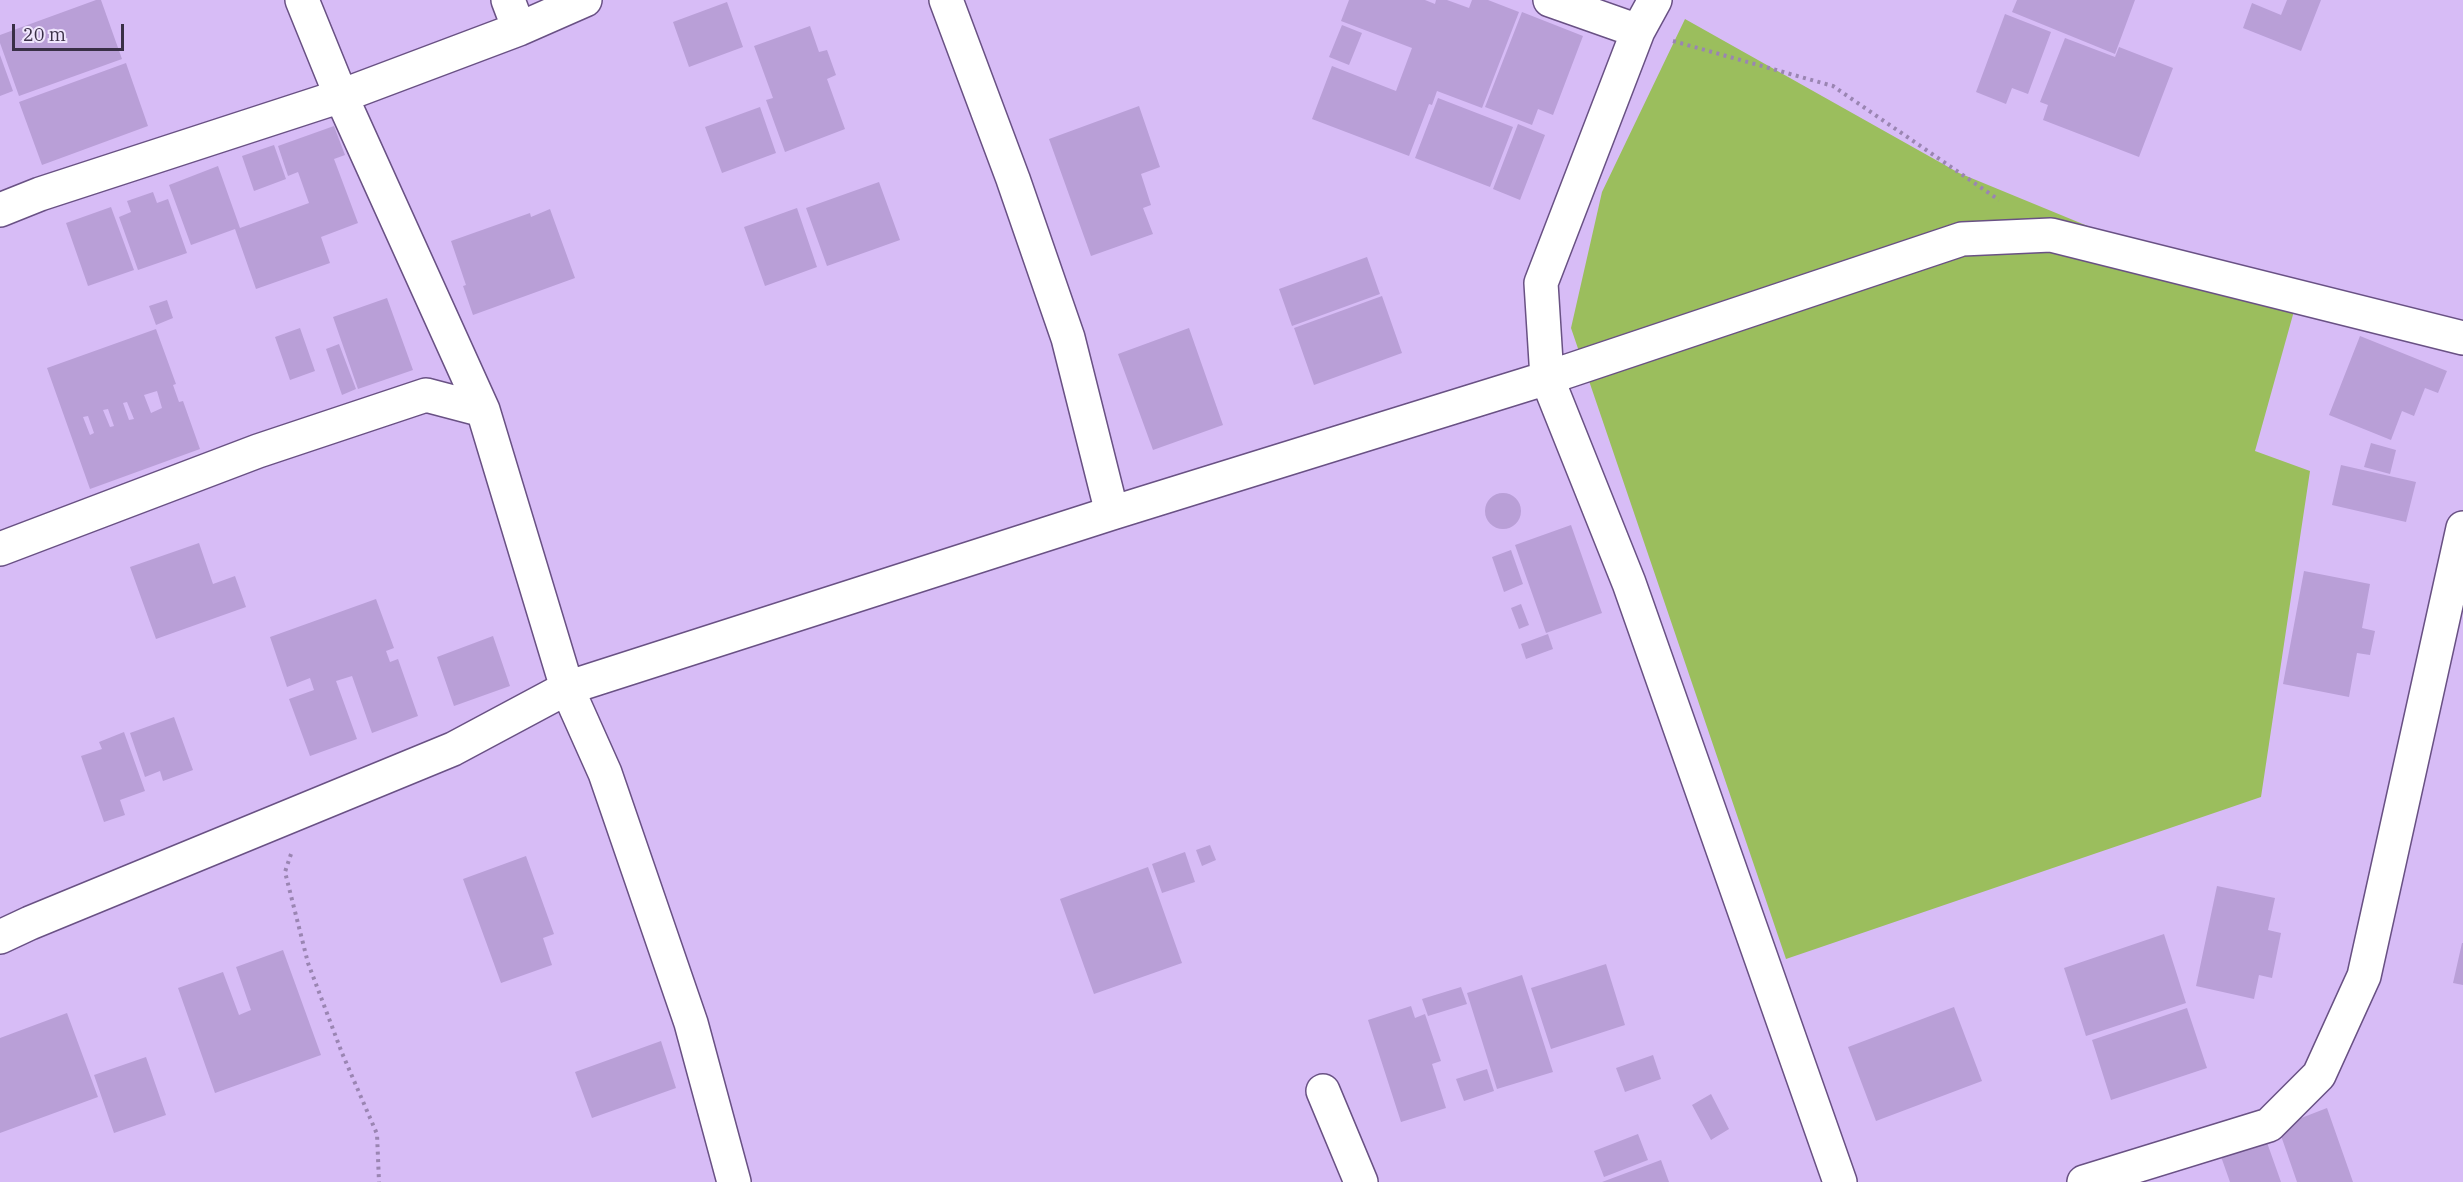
<!DOCTYPE html>
<style>
body{margin:0}
#map{position:relative;width:2463px;height:1182px;overflow:hidden;background:#d7bcf6;font-family:"IBM Plex Serif",serif}
canvas{display:block}
.scale{position:absolute;left:12px;top:24px;width:112px;height:27px;box-sizing:border-box;border:3px solid #392f46;border-top:0;padding-left:8px;font-size:18px;line-height:21px;white-space:nowrap;color:#392f46;-webkit-text-stroke:4px #efe5fd;paint-order:stroke}
</style>
<div id="map">
<canvas width="2463" height="1182"></canvas>
<div class="scale">20 m</div>
</div>
<script>
const ctx = document.querySelector('canvas').getContext('2d');
ctx.lineJoin = 'round';
function paint(path, color) { ctx.fillStyle = color; ctx.fill(path, 'evenodd'); }
const toPath = rows => new Path2D(rows.map(r => 'M' + r).join(''));
function strokePath(path, color, width, dash) { ctx.strokeStyle = color; ctx.lineWidth = width; ctx.lineCap = dash ? 'butt' : 'round'; ctx.setLineDash(dash || []); ctx.stroke(path); }
paint(toPath([
 [1685,19,1959,173,2294,311,2255,451,2310,471,2261,797,1786,959,1571,328,1602,192]
]), '#9bbe5d');
paint(toPath([
 [96,0,101,0,122,59,19,96,0,43,0,35],
 [1349,0,1425,0,1435,4,1436,0,1447,0,1469,8,1472,0,1488,0,1519,12,1482,108,1437,91,1432,105,1429,104,1409,156,1312,119,1332,66,1396,91,1412,48,1341,21],
 [2017,0,2135,0,2115,54,2012,12],
 [2287,0,2321,0,2301,51,2243,28,2252,3,2281,15],
 [727,2,743,47,689,67,673,22],
 [1522,12,1583,36,1553,115,1538,109,1532,125,1485,107],
 [2005,14,2051,32,2028,94,2012,88,2006,104,1976,92],
 [1342,25,1362,33,1349,65,1329,57],
 [810,26,819,52,827,50,836,75,827,79,845,129,785,152,766,100,773,98,754,46],
 [2065,38,2115,57,2119,47,2173,68,2139,157,2043,120,2048,105,2040,102],
 [0,55,13,91,0,96],
 [126,63,148,126,42,165,19,102],
 [1438,98,1513,127,1490,187,1415,158],
 [1139,106,1160,167,1141,174,1151,205,1143,208,1153,234,1091,256,1049,139],
 [760,107,776,153,722,173,705,127],
 [1518,124,1545,135,1520,200,1493,189],
 [334,126,345,155,334,159,358,223,321,237,330,263,256,289,235,229,191,245,169,185,218,166,240,228,309,203,298,172,288,176,278,146],
 [274,145,286,179,254,191,242,156],
 [879,182,900,240,827,266,806,208],
 [153,192,157,203,168,199,187,253,138,270,119,217,131,212,127,201],
 [111,207,134,270,88,286,66,223],
 [797,208,817,267,765,286,744,227],
 [550,209,575,278,473,315,463,286,466,285,451,241,530,213,531,217],
 [1367,257,1380,294,1292,326,1279,289],
 [1382,296,1402,353,1314,385,1294,328],
 [387,298,413,370,358,389,333,317],
 [167,300,173,318,156,325,149,306],
 [300,328,315,371,290,380,275,337],
 [1189,328,1223,425,1153,450,1118,354],
 [156,329,176,384,173,385,179,402,183,401,200,449,90,489,47,368],
 [157,391,162,408,151,413,144,395],
 [127,402,134,419,129,420,123,403],
 [108,409,114,426,110,427,103,410],
 [88,416,94,433,90,435,83,417],
 [2360,336,2447,371,2438,393,2425,388,2414,416,2402,411,2391,440,2329,415],
 [339,344,356,389,342,395,326,349],
 [2371,443,2396,450,2390,474,2364,467],
 [2341,465,2416,482,2406,522,2332,505],
 '1485 511a18 18 0 1 1 36 0a18 18 0 1 1-36 0Z',
 [1571,525,1602,613,1546,633,1515,545],
 [199,543,213,584,235,576,246,607,156,639,130,567],
 [1511,550,1523,584,1504,592,1492,557],
 [2304,571,2370,584,2362,628,2375,631,2370,655,2357,653,2349,697,2283,684],
 [376,599,394,648,386,651,390,662,398,659,418,716,372,733,352,676,336,681,357,739,310,756,289,699,314,690,310,678,287,687,270,637],
 [1521,604,1529,625,1519,629,1511,608],
 [1548,634,1553,649,1526,659,1521,644],
 [493,636,510,686,454,706,437,657],
 [174,717,193,770,163,781,160,771,145,777,130,733],
 [124,732,145,791,120,800,125,815,104,822,81,756,102,749,99,742],
 [1210,845,1216,860,1202,866,1196,850],
 [1185,852,1195,882,1162,893,1152,864],
 [526,856,554,934,543,938,552,965,501,983,463,879],
 [1148,867,1182,963,1094,994,1060,899],
 [2217,886,2275,898,2268,930,2281,933,2272,978,2259,975,2254,999,2196,986],
 [2164,934,2186,1003,2086,1036,2064,968],
 [2462,943,2463,943,2463,985,2453,983],
 [283,950,321,1055,215,1093,178,988,223,972,239,1015,251,1010,236,967],
 [1606,964,1625,1025,1551,1049,1531,988],
 [1522,975,1553,1072,1497,1089,1467,993],
 [1461,987,1467,1004,1428,1016,1422,999],
 [1411,1006,1415,1018,1425,1014,1441,1061,1432,1064,1446,1108,1401,1122,1368,1020],
 [1954,1007,1982,1081,1876,1121,1848,1047],
 [2187,1008,2207,1068,2111,1100,2092,1040],
 [67,1013,98,1097,0,1133,0,1038],
 [661,1041,676,1088,592,1118,575,1072],
 [1653,1055,1661,1079,1625,1092,1616,1068],
 [146,1057,166,1115,114,1133,94,1075],
 [1487,1069,1494,1091,1464,1101,1456,1079],
 [1711,1094,1729,1129,1711,1140,1692,1105],
 [2327,1108,2353,1182,2297,1182,2278,1127],
 [1638,1134,1648,1160,1604,1177,1594,1151],
 [2264,1134,2281,1182,2230,1182,2219,1151],
 [1661,1160,1669,1182,1602,1182]
]), '#b99fd7');
const minor = toPath([
 [302,0,341,96,483,410,567,688,605,773,691,1023,734,1182],
 [508,0,519,29],
 [946,0,1013,179,1068,338,1112,513],
 [1550,0,1638,31],
 [1655,0,1638,31,1541,283,1547,378,1629,583,1840,1182],
 [0,210,40,194,341,96,519,29,585,0],
 [0,549,258,451,426,395,483,410],
 [0,937,30,923,453,749,567,688,1112,513,1547,378,1962,239,2051,235,2463,338],
 [1323,1091,1361,1182],
 [2084,1182,2269,1125,2319,1075,2364,976,2463,528]
]);
strokePath(minor, '#695184', 36);
strokePath(toPath([
 [1673,41,1833,86,1999,200],
 [291,854,285,872,308,963,342,1053,377,1134,379,1182]
]), '#9a85b2', 4, [3, 4.5]);
strokePath(minor, '#fff', 33);
</script>
